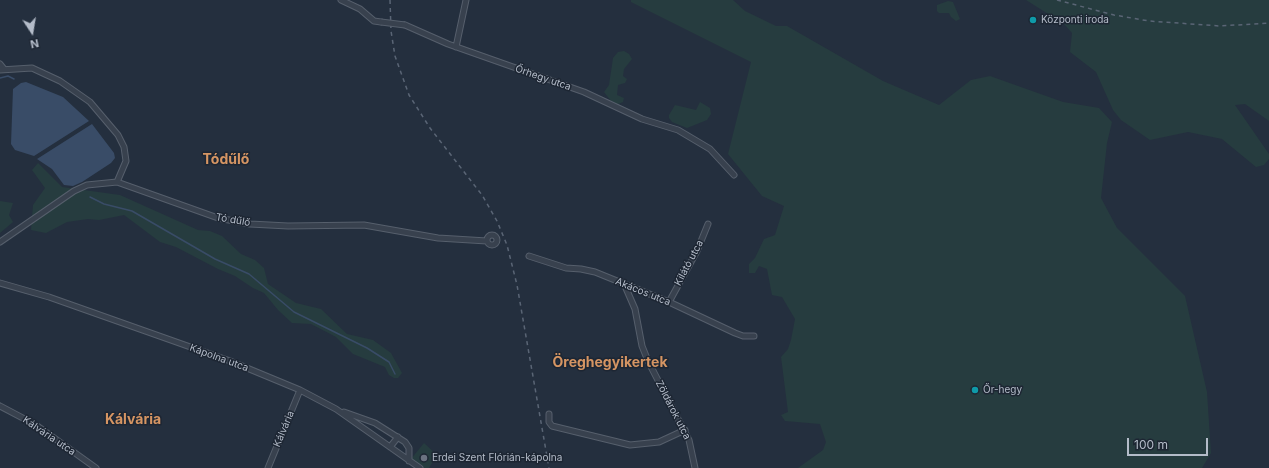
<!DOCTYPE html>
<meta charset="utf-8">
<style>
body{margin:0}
#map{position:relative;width:1269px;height:468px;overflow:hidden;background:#242f3e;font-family:Inter,sans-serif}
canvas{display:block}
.north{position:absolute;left:12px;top:12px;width:40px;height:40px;-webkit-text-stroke:3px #1d2633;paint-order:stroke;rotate:168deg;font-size:11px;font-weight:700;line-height:16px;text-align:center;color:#b4bcc9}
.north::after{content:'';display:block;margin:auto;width:14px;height:18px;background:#b4bcc9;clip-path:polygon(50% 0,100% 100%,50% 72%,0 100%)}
.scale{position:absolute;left:1127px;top:438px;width:81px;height:18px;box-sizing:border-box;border:2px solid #b4bcc9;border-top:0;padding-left:5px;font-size:12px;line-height:14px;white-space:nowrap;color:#b4bcc9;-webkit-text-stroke:3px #1d2633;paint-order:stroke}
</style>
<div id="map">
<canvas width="1269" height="468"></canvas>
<div class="north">N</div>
<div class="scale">100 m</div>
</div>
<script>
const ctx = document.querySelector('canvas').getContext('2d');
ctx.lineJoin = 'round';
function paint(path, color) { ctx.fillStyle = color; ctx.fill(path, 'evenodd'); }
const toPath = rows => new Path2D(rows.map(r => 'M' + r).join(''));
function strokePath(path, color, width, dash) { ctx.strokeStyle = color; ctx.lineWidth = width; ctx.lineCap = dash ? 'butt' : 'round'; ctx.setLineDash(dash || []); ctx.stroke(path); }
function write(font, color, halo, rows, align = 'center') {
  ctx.font = font + ' Inter,sans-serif'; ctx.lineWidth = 3; ctx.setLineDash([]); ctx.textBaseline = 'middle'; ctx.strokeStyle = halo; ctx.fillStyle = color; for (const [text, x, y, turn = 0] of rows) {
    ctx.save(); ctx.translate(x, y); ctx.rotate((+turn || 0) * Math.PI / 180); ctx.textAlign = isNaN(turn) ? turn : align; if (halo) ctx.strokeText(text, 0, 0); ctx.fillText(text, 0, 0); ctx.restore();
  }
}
paint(toPath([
 [631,0,733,0,745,11,776,26,787,26,883,81,939,105,971,80,990,76,1063,102,1099,108,1112,122,1107,143,1101,198,1117,228,1185,296,1207,392,1211,453,1202,468,798,468,823,450,826,442,820,424,785,421,781,415,788,412,781,357,788,349,791,340,795,319,782,297,772,295,767,269,759,266,755,273,749,273,749,264,755,258,764,239,775,235,784,206,762,196,728,154,751,62,631,2],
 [1026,0,1269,0,1269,121,1245,104,1235,105,1269,154,1269,159,1264,165,1256,167,1222,139,1188,132,1150,140,1121,120,1113,110,1096,72,1070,52,1072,33,1064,24],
 [948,1,953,2,960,19,956,21,951,17,949,13,939,13,937,11,937,5],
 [624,51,629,54,632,59,624,69,623,76,627,79,625,83,618,85,617,95,624,98,623,102,618,104,611,101,604,92,609,85,613,58,618,52],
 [700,102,710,108,711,114,707,120,687,128,672,122,669,118,669,115,675,105,696,110],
 [38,163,62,187,120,195,198,230,210,231,222,236,241,254,255,260,264,268,268,284,296,303,321,309,347,334,373,340,391,353,402,373,398,378,394,378,389,375,385,367,353,354,336,337,311,324,292,323,278,310,264,293,253,288,235,276,218,269,176,247,160,242,124,215,99,220,88,219,67,222,46,233,31,230,33,205,45,188,32,170],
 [0,201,13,203,9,215,13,222,0,233],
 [424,443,437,455,429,468,424,468,411,459]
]), '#263c3f');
paint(toPath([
 [26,82,63,97,89,121,34,156,15,150,11,144,13,89,21,83],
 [92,124,114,153,115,158,111,163,82,182,73,186,64,185,52,169,37,159]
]), '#394c67');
strokePath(toPath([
 [0,78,8,76,14,79],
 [90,197,104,204,132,211,215,259,249,274,294,312,367,348,389,362,395,374]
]), '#394c67', 1.5);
const minor = toPath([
 [341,0,360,9,374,21,381,22],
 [405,25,448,44,584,92,642,119,678,130,710,149,734,175],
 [456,47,466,0],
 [0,64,4,69],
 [0,70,32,68,60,81,90,102,118,135,124,147,126,161,117,182],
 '487 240a5 5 0 1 1 10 0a5 5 0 1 1-10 0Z',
 [0,242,74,191,87,185,117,182,218,218,250,224,288,226,364,225,438,238,487,241],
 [529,256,566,268,581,269,595,272,669,302,735,333,743,336,754,336],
 [0,283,49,297,230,361,300,390,336,409,420,468],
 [625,286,635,309,642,346,648,361,689,440,695,468],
 [669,302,697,251,708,224],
 [0,406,36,425,96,468],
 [344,412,375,423,405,442,409,448,409,461],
 [549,414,549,422,552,426,630,445,659,442,685,430],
 [390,447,398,437],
 [268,468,300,390]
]);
strokePath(minor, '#565f6c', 7);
strokePath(minor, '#38414e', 5);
strokePath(toPath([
 [390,0,391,31,395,56,409,95,430,128,482,195,497,221,507,245,517,285,549,468],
 [1057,0,1114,15,1149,21,1220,26,1269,23]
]), '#5a6575', 1.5, [4, 4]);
const minorBridge = toPath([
 [381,22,405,25]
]);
strokePath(minorBridge, '#565f6c', 7, []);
strokePath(minorBridge, '#38414e', 5);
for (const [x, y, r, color] of [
 [1033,20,4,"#0f9aa8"],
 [975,390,4,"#0f9aa8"],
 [424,458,4,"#6b7280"]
]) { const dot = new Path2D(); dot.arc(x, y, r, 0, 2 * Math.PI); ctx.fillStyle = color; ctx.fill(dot); strokePath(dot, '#1d2633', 1.5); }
write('10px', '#b4bcc9', '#1d2633', [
 ["Központi iroda",1041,20],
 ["Őr-hegy",983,390],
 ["Erdei Szent Flórián-kápolna",432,458]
], 'left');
write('10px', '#b4bcc9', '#1d2633', [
 ["Őrhegy utca",543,78,19],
 ["Tó dűlő",233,220,10],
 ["Kilátó utca",689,263,-62],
 ["Akácos utca",643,292,22],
 ["Kápolna utca",219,358,20],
 ["Zöldárok utca",673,410,63],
 ["Kálvária",284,429,-67],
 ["Kálvária utca",49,436,34]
]);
write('bold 14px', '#d59563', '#1d2633', [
 ["Tódűlő",226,160],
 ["Öreghegyikertek",610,363],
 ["Kálvária",133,420]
]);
</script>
